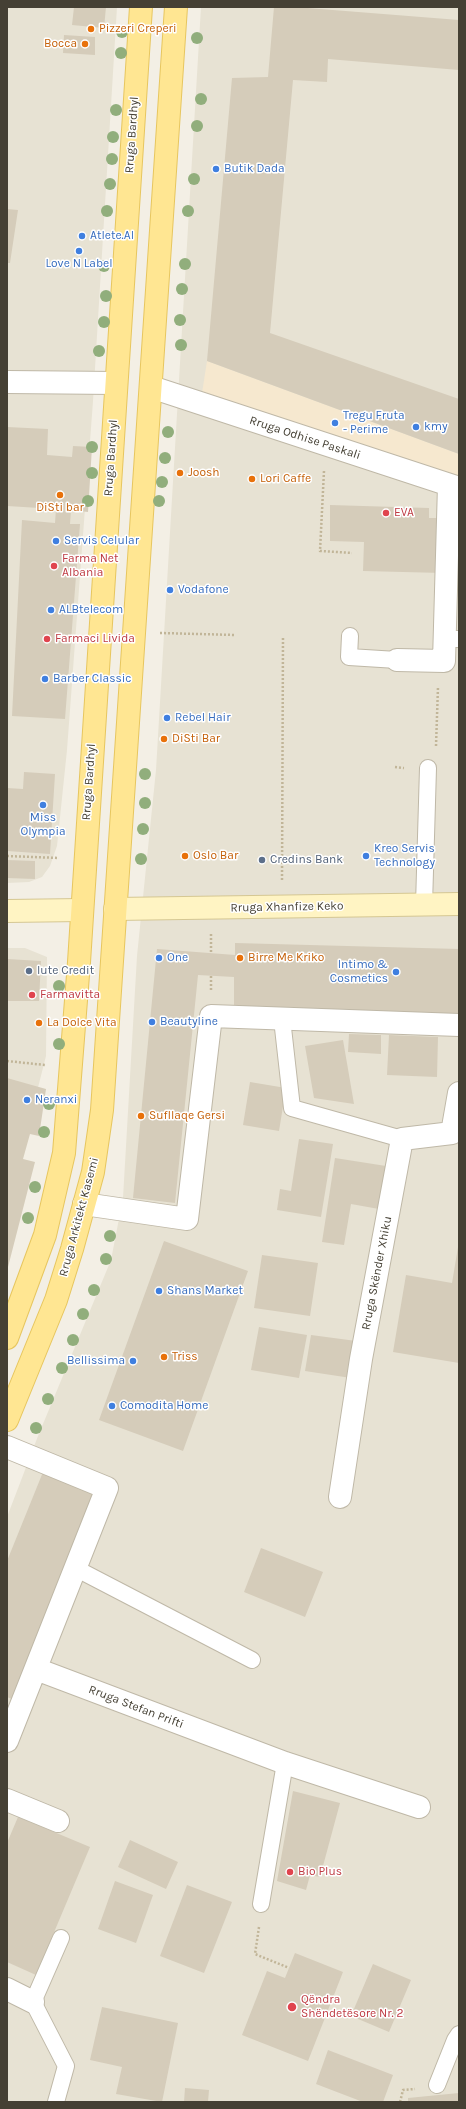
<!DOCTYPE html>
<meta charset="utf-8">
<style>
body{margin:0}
#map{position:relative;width:466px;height:2109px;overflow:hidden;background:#f3efe5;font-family:Karla,sans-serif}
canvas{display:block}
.frame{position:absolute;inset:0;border:8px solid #454034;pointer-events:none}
</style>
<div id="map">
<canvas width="466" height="2109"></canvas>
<div class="frame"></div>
</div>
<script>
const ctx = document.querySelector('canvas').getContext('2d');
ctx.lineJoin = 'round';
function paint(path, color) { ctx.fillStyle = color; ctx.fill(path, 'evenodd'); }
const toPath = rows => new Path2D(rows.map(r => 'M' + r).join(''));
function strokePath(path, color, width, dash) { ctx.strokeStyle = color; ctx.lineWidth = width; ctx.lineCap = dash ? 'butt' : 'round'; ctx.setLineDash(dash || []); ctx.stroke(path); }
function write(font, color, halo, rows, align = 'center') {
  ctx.font = font + ' Karla,sans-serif'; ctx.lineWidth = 3; ctx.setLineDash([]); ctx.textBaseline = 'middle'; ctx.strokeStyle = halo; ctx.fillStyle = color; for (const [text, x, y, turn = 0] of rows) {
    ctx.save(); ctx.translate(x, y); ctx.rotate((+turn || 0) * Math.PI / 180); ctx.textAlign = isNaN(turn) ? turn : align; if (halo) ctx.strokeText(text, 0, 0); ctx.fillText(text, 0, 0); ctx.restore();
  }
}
paint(toPath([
 [7,7,117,7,93,401,67,750,57,846,50,866,42,877,29,882,7,883],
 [201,7,459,7,459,2102,7,2102,7,1517,38,1436,111,1260,123,1198,137,956,156,770],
 [7,948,25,948,47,957,46,1056,7,1210]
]), '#e7e2d3');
paint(toPath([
 [207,361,459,454,459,477,202,393]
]), '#f6e8cf');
paint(toPath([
 [74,7,106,7,104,28,72,25],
 [274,7,295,7,459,20,459,70,328,59,327,82,293,80,270,333,459,399,459,454,207,361,232,78,268,77],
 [64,35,95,37,95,55,63,53],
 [7,209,18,210,10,263,7,263],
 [7,427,48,429,47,455,72,457,73,446,92,447,88,512,71,510,70,524,80,524,65,719,12,716,22,520,55,523,56,509,7,506],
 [330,505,429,508,429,518,444,518,443,573,363,571,364,542,330,541],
 [24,772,55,774,50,854,7,851,7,788,23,789],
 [7,860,35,861,35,879,7,878],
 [235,943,459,949,459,1016,234,1009,234,977,198,975,175,1203,133,1198,157,949,235,955],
 [7,959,41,961,39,1001,7,1001],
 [349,1034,381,1035,381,1054,348,1052],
 [389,1035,438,1037,437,1077,387,1075],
 [343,1040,354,1104,314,1098,305,1046],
 [7,1078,46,1089,39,1136,30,1134,23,1159,35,1162,8,1267],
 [250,1082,286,1088,279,1131,243,1125],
 [299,1139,333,1144,321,1217,277,1210,280,1189,291,1191],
 [335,1158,386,1166,379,1209,351,1204,344,1245,322,1242],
 [164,1241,248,1271,183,1451,99,1420],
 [458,1247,459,1363,393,1352,406,1275,452,1283],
 [262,1255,318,1263,310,1316,254,1308],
 [259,1327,307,1335,299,1378,251,1370],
 [311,1335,356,1341,351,1378,305,1371],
 [43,1472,93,1493,12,1699,7,1697,7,1561],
 [261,1548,323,1572,305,1617,244,1592],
 [293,1791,340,1803,320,1877,310,1875,306,1890,277,1881],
 [18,1817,90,1847,36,1975,7,1962,7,1843],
 [130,1840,178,1862,166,1889,118,1867],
 [115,1881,153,1895,136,1943,98,1929],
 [187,1885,232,1902,204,1973,160,1956],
 [295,1953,343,1972,308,2061,242,2035,267,1971,285,1978],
 [373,1964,411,1980,389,2032,351,2016],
 [102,2007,178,2023,162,2102,116,2094,122,2067,90,2060],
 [328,2050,393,2075,383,2102,363,2102,316,2084],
 [185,2088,209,2090,208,2102,184,2102],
 [459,2093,459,2102,408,2102,408,2098]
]), '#d5ccba');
const service = toPath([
 [350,636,349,657,397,660],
 [445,639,459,639],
 [424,905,428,768],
 [282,1019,292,1108,402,1139],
 [75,1568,252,1660],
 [261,1904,285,1763],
 [437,2085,455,2040,459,2034],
 [56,2102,66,2066,33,2002,61,1938]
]);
const minor = toPath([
 [7,382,116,383],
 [151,387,459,488],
 [397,660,444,661,449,485],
 [84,1204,187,1219,211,1016,459,1025],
 [7,1447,107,1488,7,1741],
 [340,1497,361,1359,402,1139,452,1133,459,1093],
 [36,1669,285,1763,419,1807],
 [7,1800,58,1821],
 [7,1989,33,2002]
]);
const secondary = toPath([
 [115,909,459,904],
 [7,911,81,910]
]);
const primary = toPath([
 [7,1338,45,1235,64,1153,79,962,141,7],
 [7,1420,56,1300,72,1249,93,1172,102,1110,176,7]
]);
strokePath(service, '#bfb8a7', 18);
strokePath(minor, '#bfb8a7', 24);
strokePath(secondary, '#d5c793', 24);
strokePath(primary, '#e7c65f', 24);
strokePath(toPath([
 [324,471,320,551,352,553],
 [160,633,236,635],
 [436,746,438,687],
 [395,767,404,768],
 [7,856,59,858],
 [282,880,283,636],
 [211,934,211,954],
 [211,990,211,976],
 [7,1061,45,1065],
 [259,1927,255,1954,289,1968],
 [400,2102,403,2090,415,2089]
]), '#c1b598', 2.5, [2, 2]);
strokePath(service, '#fff', 16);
strokePath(minor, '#fff', 22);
strokePath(secondary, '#fff4c3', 22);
strokePath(primary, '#ffe692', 22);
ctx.fillStyle = '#91ae7c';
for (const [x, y] of [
 [122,32],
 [197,38],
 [121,53],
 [201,99],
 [116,110],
 [197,126],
 [113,137],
 [112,159],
 [194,179],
 [110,184],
 [107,211],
 [188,211],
 [185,264],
 [104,266],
 [182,289],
 [106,296],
 [180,320],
 [104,322],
 [181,345],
 [99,351],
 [168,432],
 [92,447],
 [165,458],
 [92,473],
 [162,482],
 [88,501],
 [159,501],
 [145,774],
 [145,803],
 [143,829],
 [141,859],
 [59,986],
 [59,1044],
 [49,1104],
 [44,1132],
 [35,1187],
 [28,1218],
 [110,1236],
 [106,1259],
 [94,1290],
 [83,1314],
 [73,1340],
 [62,1368],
 [48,1399],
 [36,1428]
]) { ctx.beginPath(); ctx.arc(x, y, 6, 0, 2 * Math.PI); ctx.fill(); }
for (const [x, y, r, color] of [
 [91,29,4,"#e8710a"],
 [85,44,4,"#e8710a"],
 [216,169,4,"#3f7fe0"],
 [82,236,4,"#3f7fe0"],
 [79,251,4,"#3f7fe0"],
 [335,423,4,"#3f7fe0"],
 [416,427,4,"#3f7fe0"],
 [180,473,4,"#e8710a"],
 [252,479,4,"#e8710a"],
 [60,495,4,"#e8710a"],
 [386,513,4,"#e0444e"],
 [56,541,4,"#3f7fe0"],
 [54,566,4,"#e0444e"],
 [170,590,4,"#3f7fe0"],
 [51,610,4,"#3f7fe0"],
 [47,639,4,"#e0444e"],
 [45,679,4,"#3f7fe0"],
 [167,718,4,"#3f7fe0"],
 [164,739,4,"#e8710a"],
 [43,805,4,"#3f7fe0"],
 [185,856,4,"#e8710a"],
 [366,856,4,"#3f7fe0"],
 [262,860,4,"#5c6f8a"],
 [159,958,4,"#3f7fe0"],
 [240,958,4,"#e8710a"],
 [29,971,4,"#5c6f8a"],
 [396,972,4,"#3f7fe0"],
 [32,995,4,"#e0444e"],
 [152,1022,4,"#3f7fe0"],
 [39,1023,4,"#e8710a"],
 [27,1100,4,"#3f7fe0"],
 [141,1116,4,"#e8710a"],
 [159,1291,4,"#3f7fe0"],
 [164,1357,4,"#e8710a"],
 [133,1361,4,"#3f7fe0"],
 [112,1406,4,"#3f7fe0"],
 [290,1872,4,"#e0444e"],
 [292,2007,5,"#e0444e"]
]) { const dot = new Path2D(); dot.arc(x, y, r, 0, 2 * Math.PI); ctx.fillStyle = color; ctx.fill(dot); strokePath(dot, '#fff', 1.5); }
write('12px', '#c56008', '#fff', [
 ["Pizzeri Creperi",99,29],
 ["Bocca",77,44,"right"],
 ["Joosh",188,473],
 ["Lori Caffe",260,479],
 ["DiSti bar",60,508,"center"],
 ["DiSti Bar",172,739],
 ["Oslo Bar",193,856],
 ["Birre Me Kriko",248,958],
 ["La Dolce Vita",47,1023],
 ["Sufllaqe Gersi",149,1116],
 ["Triss",172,1357]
], 'left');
write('12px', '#454034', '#fff', [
 ["Rruga Bardhyl",132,135,-86],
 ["Rruga Odhise Paskali",305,438,18],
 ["Rruga Bardhyl",111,458,-86],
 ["Rruga Bardhyl",89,782,-86],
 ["Rruga Xhanfize Keko",287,907,-1],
 ["Rruga Arkitekt Kasemi",79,1217,-75],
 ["Rruga Skënder Xhiku",377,1273,-79],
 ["Rruga Stefan Prifti",136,1707,21]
]);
write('12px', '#366cbe', '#fff', [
 ["Butik Dada",224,169],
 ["Atlete.Al",90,236],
 ["Love N Label",79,264,"center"],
 ["Tregu Fruta",343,416],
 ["- Perime",343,430],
 ["kmy",424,427],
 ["Servis Celular",64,541],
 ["Vodafone",178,590],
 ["ALBtelecom",59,610],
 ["Barber Classic",53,679],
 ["Rebel Hair",175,718],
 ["Miss",43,818,"center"],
 ["Olympia",43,832,"center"],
 ["Kreo Servis",374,849],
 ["Technology",374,863],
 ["One",167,958],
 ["Intimo &",388,965,"right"],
 ["Cosmetics",388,979,"right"],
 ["Beautyline",160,1022],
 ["Neranxi",35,1100],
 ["Shans Market",167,1291],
 ["Bellissima",125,1361,"right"],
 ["Comodita Home",120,1406]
], 'left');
write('12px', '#be3a42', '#fff', [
 ["EVA",394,513],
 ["Farma Net",62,559],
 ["Albania",62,573],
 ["Farmaci Livida",55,639],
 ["Farmavitta",40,995],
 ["Bio Plus",298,1872],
 ["Qëndra",301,2000],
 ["Shëndetësore Nr. 2",301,2014]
], 'left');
write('12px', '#4e5e75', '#fff', [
 ["Credins Bank",270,860],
 ["Iute Credit",37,971]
], 'left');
</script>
